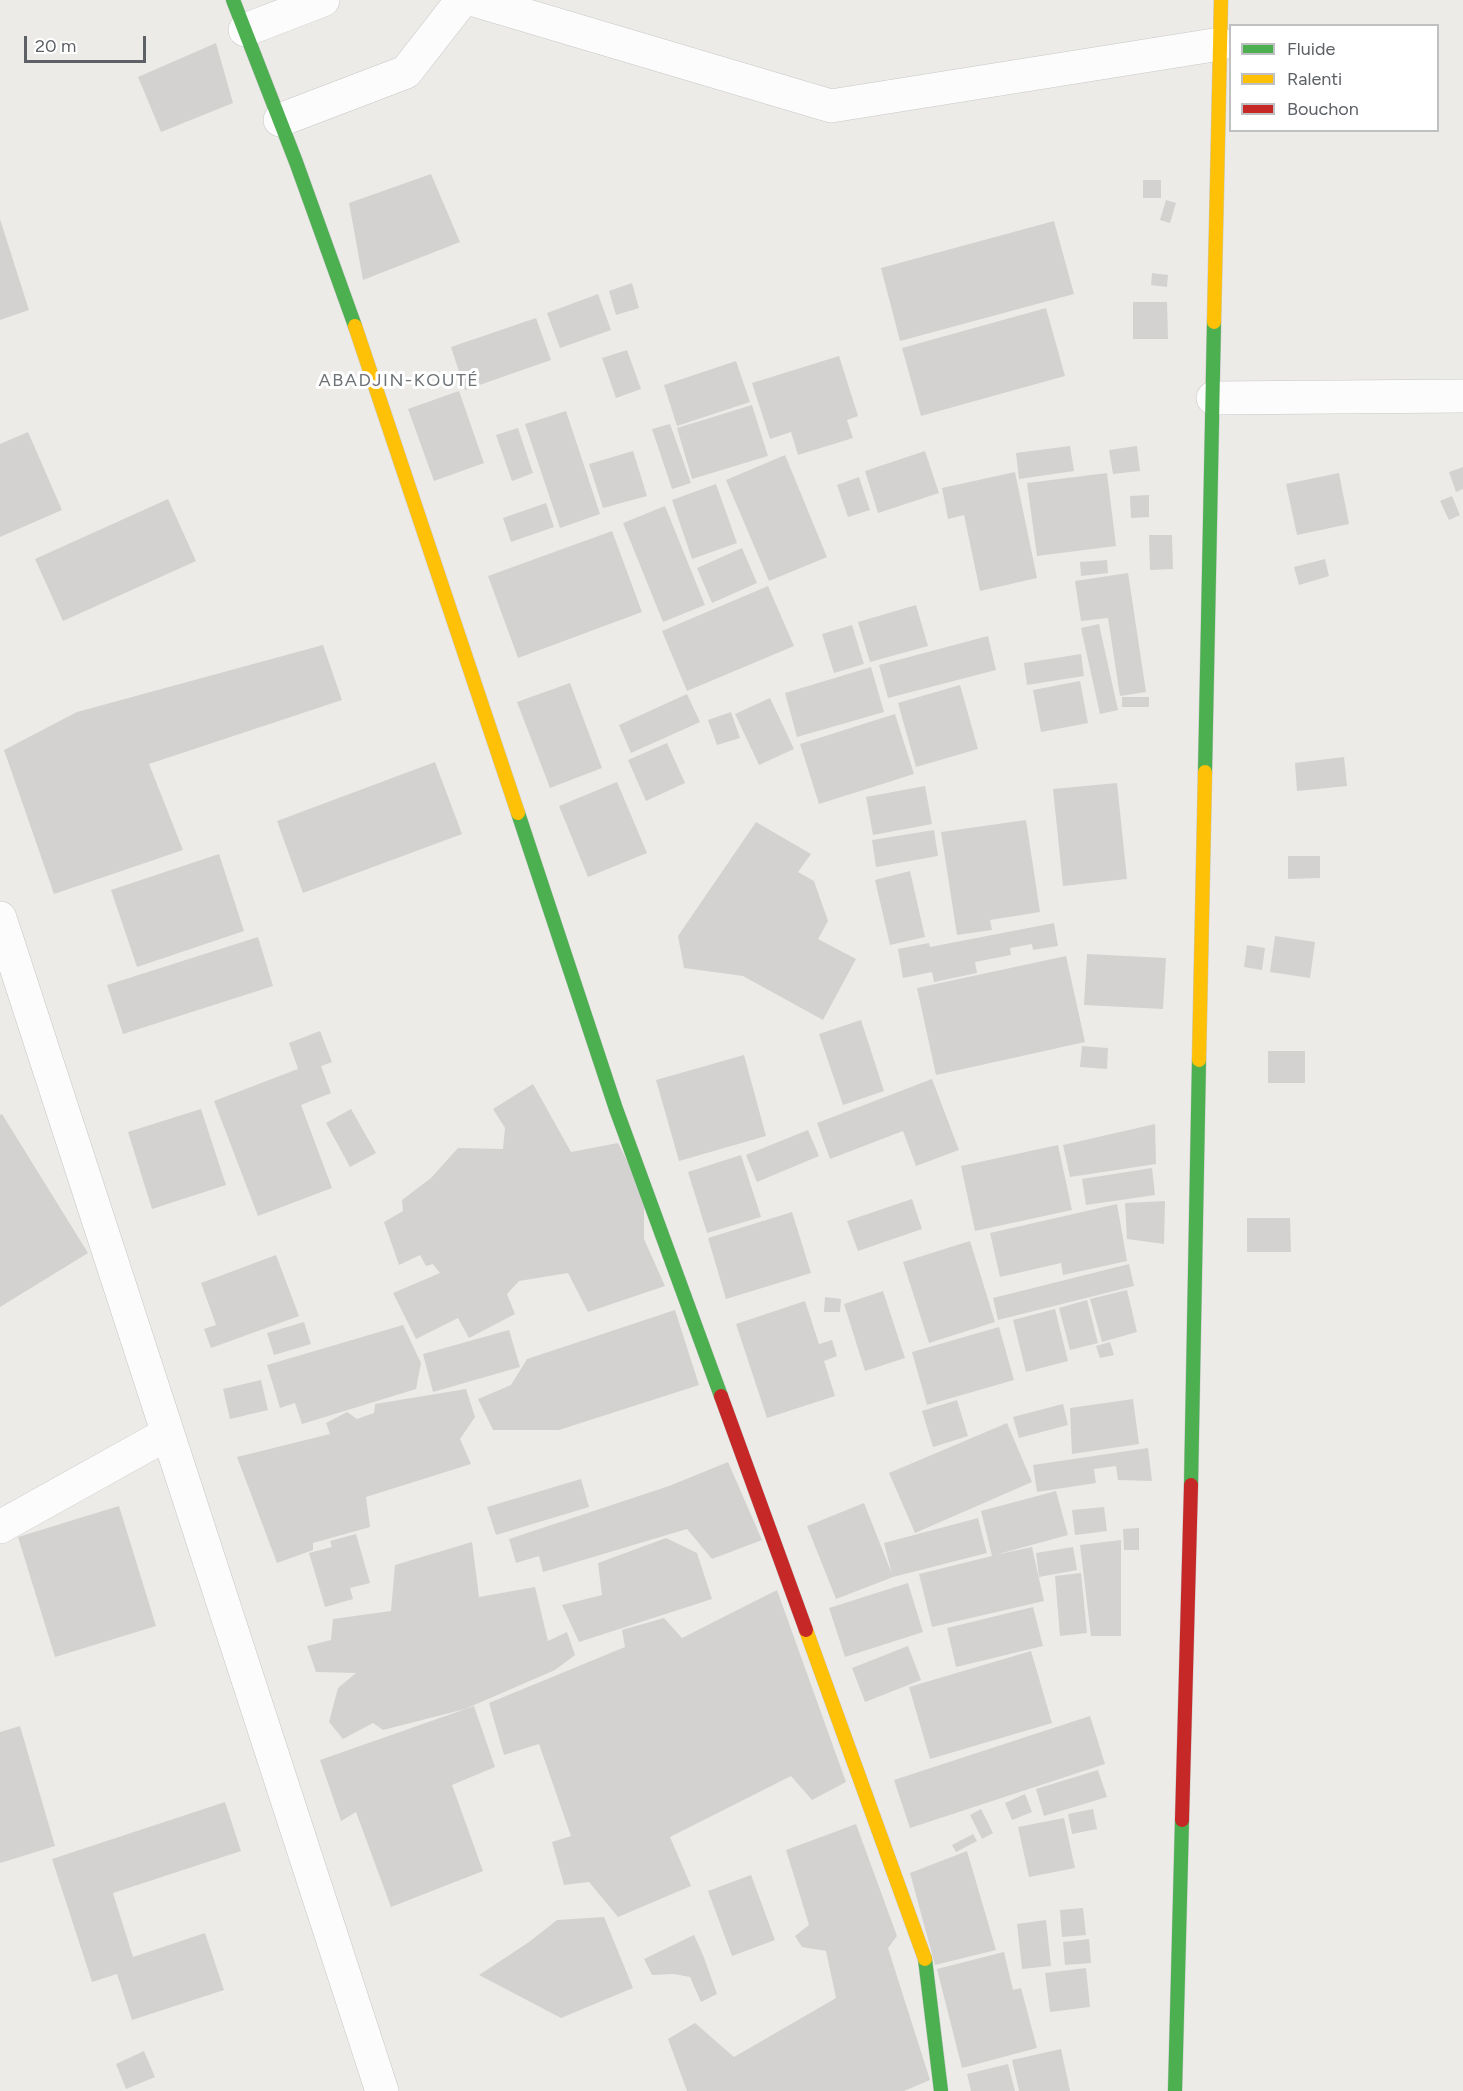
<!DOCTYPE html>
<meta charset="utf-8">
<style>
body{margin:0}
#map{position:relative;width:1463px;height:2091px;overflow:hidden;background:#ecebe8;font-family:Figtree,sans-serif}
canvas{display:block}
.legend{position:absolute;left:1229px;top:24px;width:210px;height:108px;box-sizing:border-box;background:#fff;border:2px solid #bec0c1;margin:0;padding:8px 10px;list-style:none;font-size:18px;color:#5d6165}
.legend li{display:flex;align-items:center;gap:12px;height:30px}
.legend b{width:30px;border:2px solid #bec0c1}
.scale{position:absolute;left:24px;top:36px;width:122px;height:27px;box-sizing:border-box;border:3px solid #5d6165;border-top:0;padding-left:8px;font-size:18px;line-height:21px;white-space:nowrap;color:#5d6165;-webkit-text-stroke:4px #fff;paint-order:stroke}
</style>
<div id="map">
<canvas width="1463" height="2091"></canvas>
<ul class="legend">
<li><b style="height:8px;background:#4caf50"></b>Fluide</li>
<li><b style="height:8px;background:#ffc107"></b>Ralenti</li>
<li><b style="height:8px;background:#c62828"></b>Bouchon</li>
</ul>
<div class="scale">20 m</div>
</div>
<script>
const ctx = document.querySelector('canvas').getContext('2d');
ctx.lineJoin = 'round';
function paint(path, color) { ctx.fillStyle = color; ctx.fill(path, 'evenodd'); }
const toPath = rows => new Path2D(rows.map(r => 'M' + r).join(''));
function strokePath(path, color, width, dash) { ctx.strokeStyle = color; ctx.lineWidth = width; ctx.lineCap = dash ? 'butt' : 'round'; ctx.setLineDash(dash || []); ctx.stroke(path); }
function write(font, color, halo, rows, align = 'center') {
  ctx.font = font + ' Figtree,sans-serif'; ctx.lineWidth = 6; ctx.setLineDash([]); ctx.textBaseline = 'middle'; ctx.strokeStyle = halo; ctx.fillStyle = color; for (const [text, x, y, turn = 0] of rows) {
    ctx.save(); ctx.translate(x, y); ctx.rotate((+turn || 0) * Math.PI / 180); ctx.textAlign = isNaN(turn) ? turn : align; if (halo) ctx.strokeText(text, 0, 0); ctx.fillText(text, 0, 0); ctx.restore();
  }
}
paint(toPath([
 [216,43,233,103,161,132,138,77],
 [431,174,460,242,363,280,349,203],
 [1143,180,1161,180,1161,198,1143,198],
 [1166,200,1176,203,1170,223,1160,220],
 [0,219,29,310,0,320],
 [1054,221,1074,294,900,341,881,268],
 [1152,273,1168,275,1167,287,1151,285],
 [632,283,639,308,616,315,609,291],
 [598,294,611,330,560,348,547,313],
 [1133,302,1167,302,1168,339,1133,339],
 [1046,308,1065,376,921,416,902,348],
 [536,318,551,360,465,390,451,347],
 [627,350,641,389,616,398,602,358],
 [839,356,858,416,847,420,853,438,798,455,791,432,770,439,752,383],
 [736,361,750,402,677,426,664,385],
 [459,391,484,463,434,481,408,409],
 [752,405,768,456,692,479,677,428],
 [566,411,600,514,560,528,525,424],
 [670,424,691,483,672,489,652,429],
 [518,428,533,473,512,481,496,435],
 [28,432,62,510,0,537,0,444],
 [1070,446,1074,471,1019,479,1016,453],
 [1137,446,1140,471,1113,474,1109,450],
 [633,451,647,496,603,508,589,464],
 [925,451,939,493,878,513,865,471],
 [785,455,827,557,769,581,726,480],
 [1463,467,1463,489,1456,492,1449,472],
 [1015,472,1037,578,980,591,964,515,948,519,942,488],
 [1107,473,1116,546,1037,556,1027,483],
 [1339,473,1349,524,1297,535,1286,484],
 [859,477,870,510,848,517,837,485],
 [716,484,737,543,692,559,672,500],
 [1149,495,1149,517,1131,518,1130,496],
 [1452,496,1460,515,1449,520,1440,501],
 [168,499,196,561,63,621,35,559],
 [546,503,554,527,511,542,503,518],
 [665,506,705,605,663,622,623,523],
 [612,531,642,612,518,658,488,576],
 [1149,535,1172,535,1173,569,1150,570],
 [742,548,757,583,712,603,697,568],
 [1325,559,1329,576,1299,585,1294,567],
 [1107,560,1108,573,1081,576,1080,562],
 [1128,573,1146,692,1120,696,1108,618,1081,621,1075,581],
 [768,586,794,646,687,691,662,631],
 [916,605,928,646,870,662,858,622],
 [1099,624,1118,710,1100,714,1081,628],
 [852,625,864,664,834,673,822,634],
 [988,636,996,670,888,698,879,665],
 [323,645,342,700,149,764,183,850,54,894,4,750,77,712],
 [1081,654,1084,676,1027,685,1024,663],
 [871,667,884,712,797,737,785,693],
 [1080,681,1088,723,1041,732,1033,690],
 [570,683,602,768,550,788,517,702],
 [960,685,978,749,916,767,898,703],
 [687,694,700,722,631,753,619,725],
 [1122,697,1149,697,1149,707,1122,707],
 [770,698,794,749,759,765,735,714],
 [731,712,740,738,717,745,708,720],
 [895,714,914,774,819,804,800,744],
 [667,743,685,783,646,801,628,760],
 [1344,757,1347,786,1297,791,1295,763],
 [435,762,462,834,303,893,277,821],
 [617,782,647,853,588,877,559,806],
 [1117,783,1127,879,1063,886,1053,789],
 [925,786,932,824,873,835,866,797],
 [1026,820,1040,912,990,920,992,930,957,935,941,832],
 [756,822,811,854,798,872,814,881,828,921,818,939,856,959,823,1020,743,976,684,968,678,936],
 [934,830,938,856,876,867,872,840],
 [219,854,244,931,137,967,111,890],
 [1288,856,1320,856,1320,878,1288,879],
 [910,871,925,937,890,945,875,880],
 [1054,923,1058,946,1033,950,1032,944,1010,948,1011,955,975,962,977,973,934,982,932,972,903,978,898,949,929,943,930,947],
 [1275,936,1315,942,1310,978,1270,972],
 [258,937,273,986,123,1034,107,985],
 [1247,945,1265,948,1262,970,1244,967],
 [1087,954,1166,958,1163,1009,1084,1005],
 [1066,956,1085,1042,936,1075,917,988],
 [861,1020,884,1091,843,1105,819,1034],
 [320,1031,332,1062,321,1066,331,1093,301,1105,332,1188,258,1216,214,1101,298,1069,289,1043],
 [1082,1046,1108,1048,1107,1069,1080,1067],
 [1268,1051,1305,1051,1305,1083,1268,1083],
 [744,1055,766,1136,679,1161,656,1080],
 [932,1079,959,1150,916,1166,903,1131,830,1159,817,1123],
 [533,1084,571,1152,618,1143,644,1194,644,1239,665,1286,588,1312,568,1273,519,1281,507,1294,515,1314,469,1338,458,1318,416,1339,393,1293,440,1273,433,1264,426,1266,420,1255,399,1265,384,1222,403,1211,402,1200,431,1178,458,1148,503,1149,505,1128,493,1109],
 [201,1109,226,1185,152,1209,128,1132],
 [351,1109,376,1153,350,1167,326,1123],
 [2,1114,88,1253,0,1307,0,1115],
 [1155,1124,1156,1164,1070,1177,1063,1145],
 [808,1130,819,1156,757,1182,746,1155],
 [1058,1145,1072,1210,975,1231,961,1166],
 [741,1155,761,1217,707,1233,688,1172],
 [1152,1168,1155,1195,1086,1205,1082,1179],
 [912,1199,922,1229,858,1251,847,1221],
 [1165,1201,1164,1244,1127,1239,1125,1203],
 [1117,1204,1127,1261,1063,1275,1061,1263,1000,1277,990,1233],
 [792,1212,811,1273,726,1299,708,1238],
 [1247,1218,1290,1218,1291,1252,1247,1252],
 [970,1241,995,1322,929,1343,903,1262],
 [276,1255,299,1316,211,1348,204,1329,216,1325,201,1283],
 [1129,1264,1134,1286,998,1320,993,1298],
 [1127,1290,1137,1332,1102,1342,1090,1299],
 [883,1291,905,1358,865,1371,844,1304],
 [825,1297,841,1299,840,1312,824,1312],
 [1087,1300,1098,1343,1070,1350,1059,1308],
 [805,1301,819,1344,832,1340,837,1356,824,1361,835,1396,767,1418,736,1324],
 [1055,1309,1068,1361,1026,1372,1013,1320],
 [675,1310,699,1385,559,1430,493,1430,478,1399,511,1385,527,1359],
 [304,1322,311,1344,274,1355,267,1333],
 [403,1325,421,1363,416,1389,302,1424,295,1403,280,1408,267,1365],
 [999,1327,1014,1380,927,1405,912,1352],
 [509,1330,520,1367,433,1392,423,1354],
 [1110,1342,1114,1355,1100,1358,1096,1346],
 [261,1380,268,1410,230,1419,223,1389],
 [466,1389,475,1417,460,1439,471,1464,366,1497,370,1527,313,1543,313,1550,277,1563,237,1457,330,1434,326,1423,347,1412,357,1419,374,1413,375,1404],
 [1133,1399,1139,1444,1072,1454,1070,1408],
 [957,1400,968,1436,933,1447,922,1411],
 [1063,1404,1068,1425,1019,1438,1013,1417],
 [1007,1423,1032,1482,915,1533,889,1473],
 [1148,1448,1152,1481,1118,1480,1116,1466,1094,1469,1096,1483,1037,1492,1033,1465],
 [728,1462,762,1540,712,1559,687,1529,543,1572,539,1556,516,1563,509,1539,669,1486],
 [581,1479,589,1507,496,1535,487,1507],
 [1056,1491,1068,1535,995,1555,1032,1547,1044,1601,932,1627,919,1574,992,1556,981,1511],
 [864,1503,892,1574,884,1543,978,1518,987,1553,893,1577,836,1599,807,1526],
 [119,1506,156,1626,55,1657,18,1537],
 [1104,1507,1107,1531,1075,1535,1072,1510],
 [1139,1528,1139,1550,1124,1550,1123,1529],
 [356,1534,370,1583,350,1588,353,1599,325,1607,309,1553,332,1547,330,1541],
 [666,1538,697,1553,712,1599,579,1642,562,1605,602,1595,598,1563],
 [1121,1540,1121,1636,1091,1636,1080,1545],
 [472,1542,479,1597,535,1587,548,1641,567,1632,575,1655,555,1670,465,1709,383,1730,373,1723,343,1739,329,1722,338,1688,356,1673,316,1672,307,1646,331,1640,333,1619,391,1611,395,1565],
 [1073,1547,1077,1570,1039,1577,1036,1553],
 [1081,1573,1087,1633,1060,1636,1055,1576],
 [908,1583,923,1632,845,1657,829,1608],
 [777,1590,846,1782,812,1800,791,1776,670,1837,691,1886,618,1917,589,1882,564,1885,552,1842,571,1836,539,1744,504,1755,489,1703,625,1647,622,1630,664,1618,682,1638],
 [1033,1607,1043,1646,956,1667,947,1628],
 [908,1646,921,1680,865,1702,852,1668],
 [1031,1651,1052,1723,930,1759,909,1687],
 [474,1706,495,1767,452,1785,483,1871,391,1907,356,1812,341,1821,320,1760],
 [1090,1716,1105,1764,910,1828,894,1780],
 [20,1726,55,1846,0,1863,0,1732],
 [1098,1770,1107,1797,1044,1816,1036,1789],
 [1025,1794,1032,1812,1012,1820,1005,1803],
 [225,1802,241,1851,113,1893,133,1957,205,1933,224,1990,132,2020,117,1974,92,1982,52,1859],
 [981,1809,993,1833,982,1839,970,1815],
 [1093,1809,1097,1829,1072,1834,1068,1814],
 [1064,1818,1075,1868,1029,1877,1018,1827],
 [856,1824,897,1936,888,1948,930,2080,904,2091,687,2091,668,2039,695,2023,734,2057,836,1998,826,1951,802,1947,795,1936,809,1925,786,1850],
 [973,1834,977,1841,956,1852,952,1845],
 [967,1851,996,1950,935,1965,910,1873],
 [751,1875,775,1940,732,1956,708,1891],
 [1083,1908,1086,1935,1062,1937,1060,1910],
 [604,1917,633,1988,561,2018,479,1975,529,1942,557,1920],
 [1046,1920,1051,1966,1022,1969,1017,1924],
 [694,1935,703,1955,717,1994,701,2002,690,1977,674,1974,652,1975,644,1959],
 [1089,1939,1091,1963,1065,1965,1063,1942],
 [1004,1952,1013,1990,1021,1988,1037,2048,962,2068,937,1969],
 [1086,1968,1090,2007,1050,2012,1045,1973],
 [1061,2049,1070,2091,1019,2091,1012,2060],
 [144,2051,155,2077,126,2089,116,2064],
 [1008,2064,1015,2091,971,2091,967,2074]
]), '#d3d2d1');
const street = toPath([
 [474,0,831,106,1220,44],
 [245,30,323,0],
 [280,120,406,72,462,0],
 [1213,398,1463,396],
 [0,918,382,2091],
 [0,1527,167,1434]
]);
const fast = toPath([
 [233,0,296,162,355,326],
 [1205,772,1214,322],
 [518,813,616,1109,721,1396],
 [1191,1485,1199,1060],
 [925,1959,941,2091],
 [1175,2091,1182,1820]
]);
const slow = toPath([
 [1214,322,1221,0],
 [355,326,518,813],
 [1199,1060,1205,772],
 [806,1630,925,1959]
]);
const jam = toPath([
 [721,1396,806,1630],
 [1182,1820,1191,1485]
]);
strokePath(street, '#c7c7c7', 34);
strokePath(fast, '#c9c9c9', 15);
strokePath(slow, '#c9c9c9', 15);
strokePath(jam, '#c9c9c9', 15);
strokePath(street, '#fcfcfc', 33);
strokePath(fast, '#4caf50', 14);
strokePath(slow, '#ffc107', 14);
strokePath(jam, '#c62828', 14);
ctx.letterSpacing = '1.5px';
write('18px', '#6e7377', '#fff', [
 ["ABADJIN-KOUTÉ",399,381]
]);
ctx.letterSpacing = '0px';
</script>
